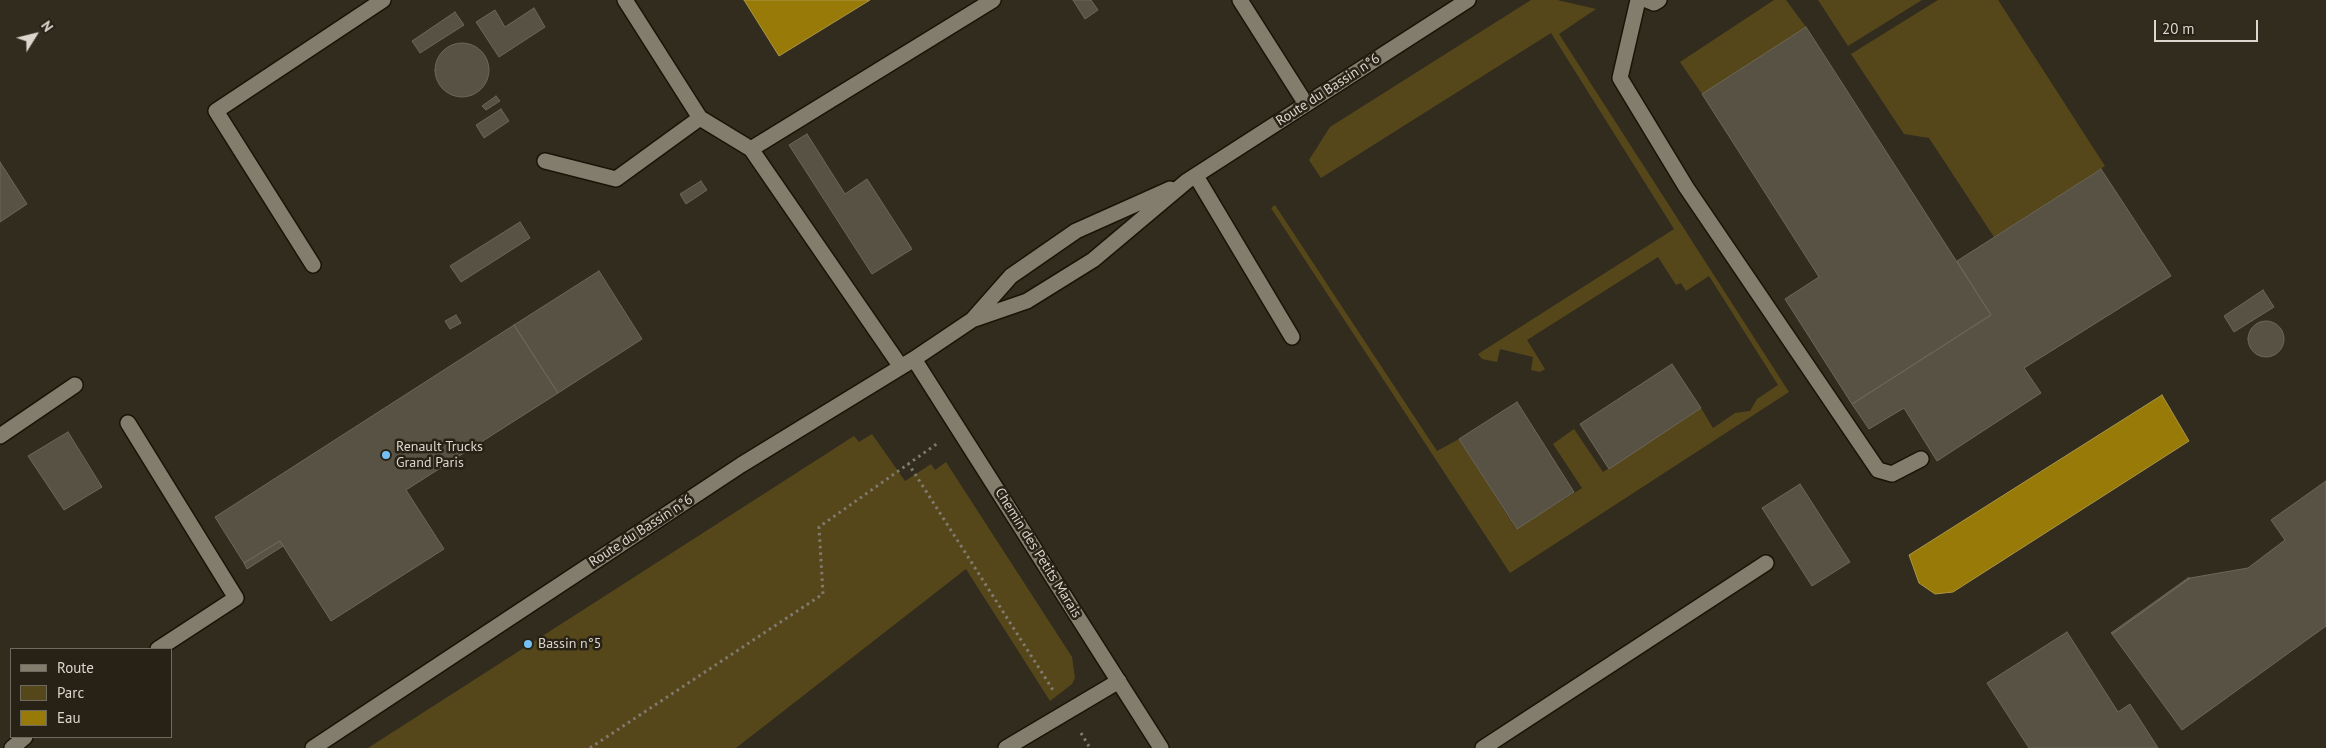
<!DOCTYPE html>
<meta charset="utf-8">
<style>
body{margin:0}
#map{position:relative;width:2326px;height:748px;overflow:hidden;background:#312c1e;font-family:"PT Sans",sans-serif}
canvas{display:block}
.legend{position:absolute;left:10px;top:648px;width:162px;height:90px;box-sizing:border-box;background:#272215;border:1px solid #6f6a5f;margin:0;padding:6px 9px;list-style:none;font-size:15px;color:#dbd7cf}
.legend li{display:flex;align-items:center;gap:10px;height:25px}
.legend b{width:25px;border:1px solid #6f6a5f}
.north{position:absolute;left:10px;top:10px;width:50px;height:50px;-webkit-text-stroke:4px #272215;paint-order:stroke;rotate:54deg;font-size:14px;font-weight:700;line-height:20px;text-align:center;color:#dbd7cf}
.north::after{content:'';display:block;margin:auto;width:18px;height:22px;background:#dbd7cf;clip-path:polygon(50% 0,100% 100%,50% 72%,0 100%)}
.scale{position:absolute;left:2154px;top:20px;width:104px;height:22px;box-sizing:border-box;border:2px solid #dbd7cf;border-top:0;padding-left:6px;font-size:15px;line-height:18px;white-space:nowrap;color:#dbd7cf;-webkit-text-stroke:4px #272215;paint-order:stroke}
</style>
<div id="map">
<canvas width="2326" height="748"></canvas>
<ul class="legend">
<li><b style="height:6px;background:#837d6d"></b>Route</li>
<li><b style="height:14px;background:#56471b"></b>Parc</li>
<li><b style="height:14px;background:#987a09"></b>Eau</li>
</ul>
<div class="north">N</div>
<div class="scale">20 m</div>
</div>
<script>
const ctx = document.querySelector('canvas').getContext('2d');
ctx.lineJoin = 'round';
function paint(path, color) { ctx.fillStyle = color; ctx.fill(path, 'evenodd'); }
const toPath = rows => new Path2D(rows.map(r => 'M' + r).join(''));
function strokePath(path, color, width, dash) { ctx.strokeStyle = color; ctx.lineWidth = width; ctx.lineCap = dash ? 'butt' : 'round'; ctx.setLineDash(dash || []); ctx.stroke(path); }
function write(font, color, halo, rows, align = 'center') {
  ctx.font = font + ' "PT Sans",sans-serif'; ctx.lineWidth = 5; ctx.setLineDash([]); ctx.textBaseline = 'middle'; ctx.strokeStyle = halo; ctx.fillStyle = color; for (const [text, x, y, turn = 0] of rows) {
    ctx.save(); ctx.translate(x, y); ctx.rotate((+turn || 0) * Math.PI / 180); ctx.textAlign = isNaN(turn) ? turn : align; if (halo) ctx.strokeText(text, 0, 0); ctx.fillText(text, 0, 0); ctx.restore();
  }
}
paint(toPath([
 [1531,0,1557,0,1596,9,1559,34,1789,392,1510,573,1271,208,1275,205,1437,451,1459,439,1516,529,1582,488,1553,444,1574,429,1603,472,1701,408,1713,428,1735,413,1750,411,1757,399,1778,385,1709,276,1686,291,1681,283,1676,285,1658,257,1527,340,1545,369,1540,372,1531,370,1533,357,1500,349,1497,362,1482,359,1478,354,1674,229,1551,33,1321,178,1309,160,1330,127],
 [1774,0,1786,0,1806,27,1702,94,1680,62],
 [1818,0,1922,0,1848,46],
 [1938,0,1998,0,2105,166,1994,237,1929,138,1904,134,1851,54],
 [872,434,905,481,931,464,935,470,946,462,1072,657,1075,678,1072,684,1050,701,966,569,736,748,368,748,854,436,859,442]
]), '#56471b');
const water = toPath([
 [744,0,870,0,779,56,744,0],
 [2162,395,2189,441,1953,592,1935,594,1919,583,1909,555,2162,395]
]);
paint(water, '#987a09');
strokePath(water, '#ac9644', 1);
const building = toPath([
 [1073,0,1091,0,1098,10,1085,19,1073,0],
 [534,8,545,27,499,57,476,22,495,10,505,27,534,8],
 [455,12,464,25,420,53,412,41,455,12],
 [1806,27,1991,315,1852,404,1785,299,1819,277,1702,94,1806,27],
 '435 70a27 27 0 1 1 54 0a27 27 0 1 1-54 0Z',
 [496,96,500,101,486,110,482,106,496,96],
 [501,109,509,121,484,138,476,125,501,109],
 [807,134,845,194,867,179,912,249,872,274,789,145,807,134],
 [0,162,27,204,0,222,0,162],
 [2101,169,2171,276,2024,368,2041,393,1937,461,1904,408,1869,429,1852,404,1991,315,1957,261,2101,169],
 [701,181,707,190,686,204,680,194,701,181],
 [520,222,530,238,461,282,450,266,520,222],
 [599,271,642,339,558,393,514,325,599,271],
 [2263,290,2274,307,2234,332,2224,316,2263,290],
 [456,315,461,323,450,329,445,321,456,315],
 '2248 339a18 18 0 1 1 36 0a18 18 0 1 1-36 0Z',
 [514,325,558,393,406,490,444,549,331,621,280,541,244,563,215,517,514,325],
 [1672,364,1701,408,1609,469,1580,424,1672,364],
 [1517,402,1574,492,1517,529,1459,439,1517,402],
 [68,432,102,487,64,510,28,456,68,432],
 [2326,481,2326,626,2182,730,2112,634,2190,578,2248,568,2285,540,2271,520,2326,481],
 [1800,484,1850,562,1812,586,1762,508,1800,484],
 [280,541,283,546,247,569,244,563,280,541],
 [2188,578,2190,578,2112,634,2111,633,2188,578],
 [2067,632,2118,712,2130,704,2158,748,2029,748,1987,683,2067,632]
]);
paint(building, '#585244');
strokePath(building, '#6d6758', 1);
const minor = toPath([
 [625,0,700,118,751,149],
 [1240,0,1306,104],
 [1638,0,1620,78,1686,187,1878,470,1892,474,1921,459],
 [1647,0,1654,3,1659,0],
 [545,161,616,179,700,118],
 [1196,176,1292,337],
 [313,265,216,111,383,0],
 [973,319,1011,276,1076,231,1170,189],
 [914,359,1161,748],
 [901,367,751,149,993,0],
 [128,423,236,598,158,649],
 [0,436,75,385],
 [12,748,25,737],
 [313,748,741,465,914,359,972,320,1027,301,1093,260,1187,181,1468,0],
 [1006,748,1119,681],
 [1483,748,1766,563]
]);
strokePath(minor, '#191407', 18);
strokePath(toPath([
 [908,463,1053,690],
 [1081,733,1090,748],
 [590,748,823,594,819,527,938,443]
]), '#807b70', 3, [2.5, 4]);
strokePath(minor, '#837d6d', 15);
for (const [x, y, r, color] of [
 [386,455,5,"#74c0f6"],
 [528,644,5,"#74c0f6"]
]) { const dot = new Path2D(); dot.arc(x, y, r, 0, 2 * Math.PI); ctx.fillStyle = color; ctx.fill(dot); strokePath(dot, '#272215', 2); }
write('14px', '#dbd7cf', '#272215', [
 ["Route du Bassin n°6",1328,90,-33],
 ["Route du Bassin n°6",641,531,-33],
 ["Chemin des Petits Marais",1038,553,58]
]);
write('14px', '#dbd7cf', '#272215', [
 ["Renault Trucks",396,447],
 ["Grand Paris",396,463],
 ["Bassin n°5",538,644]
], 'left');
</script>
